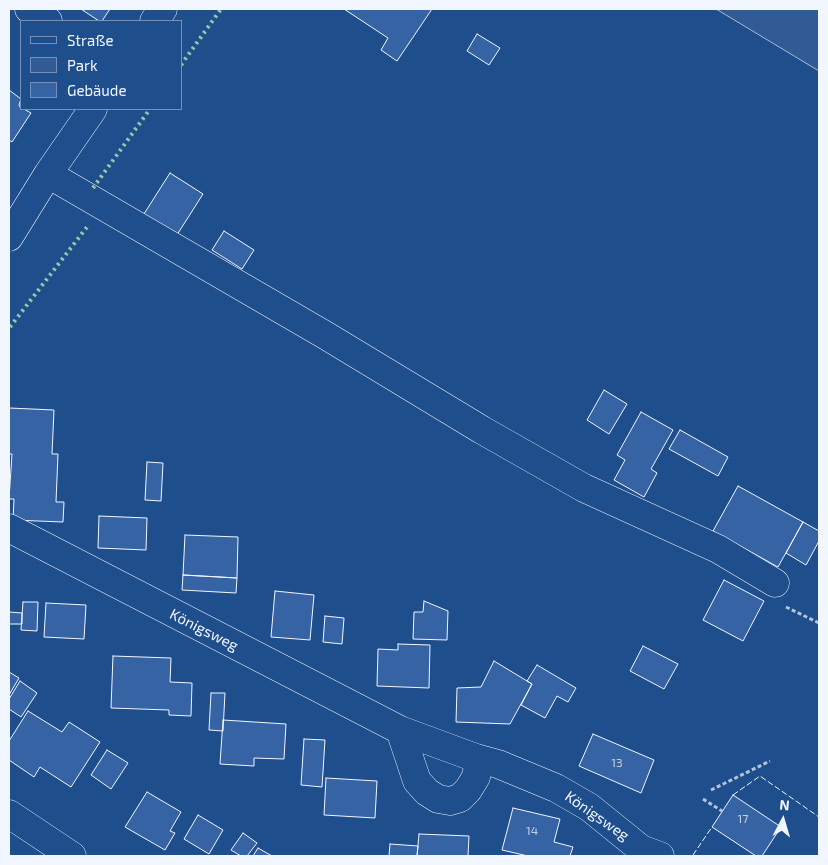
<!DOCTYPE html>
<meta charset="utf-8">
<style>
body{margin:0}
#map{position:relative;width:828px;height:865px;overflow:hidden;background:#1f4e8c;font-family:"Exo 2",sans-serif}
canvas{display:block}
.frame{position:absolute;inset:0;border:10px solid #f2f6ff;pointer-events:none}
.legend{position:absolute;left:20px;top:20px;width:162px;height:90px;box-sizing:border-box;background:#1f4e8c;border:1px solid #7391ba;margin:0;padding:6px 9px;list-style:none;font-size:15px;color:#f2f6ff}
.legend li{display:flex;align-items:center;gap:10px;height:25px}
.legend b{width:25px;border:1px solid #7391ba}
.north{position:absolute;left:758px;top:795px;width:50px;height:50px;-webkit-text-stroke:4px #1f4e8c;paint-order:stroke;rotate:6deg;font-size:14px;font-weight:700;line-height:20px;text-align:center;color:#f2f6ff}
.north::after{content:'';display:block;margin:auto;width:18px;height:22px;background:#f2f6ff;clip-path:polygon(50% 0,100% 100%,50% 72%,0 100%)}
</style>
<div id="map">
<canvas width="828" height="865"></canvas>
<div class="frame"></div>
<ul class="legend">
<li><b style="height:6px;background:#1f4e8c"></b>Straße</li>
<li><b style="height:14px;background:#305b95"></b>Park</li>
<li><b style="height:14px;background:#3563a3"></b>Gebäude</li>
</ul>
<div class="north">N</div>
</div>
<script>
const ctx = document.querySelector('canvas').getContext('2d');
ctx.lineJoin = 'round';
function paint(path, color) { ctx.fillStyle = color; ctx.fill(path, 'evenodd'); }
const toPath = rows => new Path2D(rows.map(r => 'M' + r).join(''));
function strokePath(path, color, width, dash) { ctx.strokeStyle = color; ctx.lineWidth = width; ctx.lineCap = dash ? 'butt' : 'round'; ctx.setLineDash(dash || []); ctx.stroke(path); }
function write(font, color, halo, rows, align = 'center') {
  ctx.font = font + ' "Exo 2",sans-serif'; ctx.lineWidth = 4; ctx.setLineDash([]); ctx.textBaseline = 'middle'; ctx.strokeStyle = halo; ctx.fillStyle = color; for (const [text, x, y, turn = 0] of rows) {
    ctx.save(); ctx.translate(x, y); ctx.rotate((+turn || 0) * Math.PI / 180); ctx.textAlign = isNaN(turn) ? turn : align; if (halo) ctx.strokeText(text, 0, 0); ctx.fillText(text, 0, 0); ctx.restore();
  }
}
const green = toPath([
 [716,9,819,9,819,71,716,9]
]);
paint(green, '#305b95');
strokePath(green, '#a8bbd7', 1);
const building = toPath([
 [81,9,110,9,102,21,99,21,81,9],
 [344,9,432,9,397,61,381,50,388,38,344,9],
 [477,34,500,48,489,65,467,51,477,34],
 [9,90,21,99,19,105,21,109,24,109,31,113,12,142,9,140,9,90],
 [170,173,203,194,175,238,142,217,170,173],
 [224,231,254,250,242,269,212,250,224,231],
 [604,390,627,404,609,434,587,420,604,390],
 [9,408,54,410,52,454,58,454,56,502,64,502,63,522,13,520,14,499,9,499,12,454,9,454,9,408],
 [641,412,673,430,651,469,657,473,644,497,614,480,625,460,617,455,641,412],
 [680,430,728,457,718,476,669,449,680,430],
 [147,462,163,463,161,501,145,500,147,462],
 [738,486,803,522,778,567,713,531,738,486],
 [99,516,147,518,146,550,98,548,99,516],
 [803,522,819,531,819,541,806,565,786,553,803,522],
 [185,535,238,537,237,578,183,575,185,535],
 [183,575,237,578,236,593,182,590,183,575],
 [724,580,764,601,743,641,703,620,724,580],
 [275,591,314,595,310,640,271,637,275,591],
 [424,601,448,611,447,640,413,639,414,612,423,612,424,601],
 [23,602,38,602,37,631,21,630,23,602],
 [46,603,86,605,84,639,44,637,46,603],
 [9,612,22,613,22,624,9,624,9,612],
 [325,616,344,618,342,644,323,642,325,616],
 [398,644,430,645,429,688,377,686,378,649,398,650,398,644],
 [643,646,678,664,664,689,630,671,643,646],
 [113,656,171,658,170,682,192,683,191,716,169,715,169,710,111,708,113,656],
 [494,661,532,684,510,724,456,722,457,688,481,687,494,661],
 [537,665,576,688,568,702,557,696,545,718,521,705,532,684,527,681,537,665],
 [9,672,19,678,9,695,9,672],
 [20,681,37,693,21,717,9,709,9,699,20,681],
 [211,693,225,693,223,731,209,730,211,693],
 [28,711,62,732,69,722,100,742,71,787,40,767,34,777,9,760,9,741,28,711],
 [223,720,286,724,284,759,254,758,254,766,220,764,223,720],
 [593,734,654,760,641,793,579,766,593,734],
 [304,739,325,740,322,787,301,785,304,739],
 [107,750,128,763,111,789,91,775,107,750],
 [326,778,377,781,375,818,324,815,326,778],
 [147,792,181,812,170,831,175,833,165,850,125,827,147,792],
 [733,795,781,827,762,856,756,856,712,827,733,795],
 [513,808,560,819,554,842,573,847,570,856,528,856,502,850,513,808],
 [198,815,223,830,209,854,184,839,198,815],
 [243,833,257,843,247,856,241,856,231,850,243,833],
 [419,834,469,836,468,856,417,856,419,834],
 [390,844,418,846,417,856,389,856,390,844],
 [258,848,272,856,253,856,258,848]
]);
paint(building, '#3563a3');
strokePath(building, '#f2f6ff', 1);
const minor = toPath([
 [29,9,48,21],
 [154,21,163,9],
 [48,174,325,335,482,430,584,488,718,549,775,583],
 [9,237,48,174,93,109],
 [9,528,400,730,476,758,478,766,476,777,468,790,460,798,450,801,438,799,427,792,417,781,400,730],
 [476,758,498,764,556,788,589,807,641,849,660,856],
 [9,814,72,856]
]);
strokePath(minor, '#f2f6ff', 29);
strokePath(toPath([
 [786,607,819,623],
 [711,790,770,761],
 [703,799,722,811]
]), '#b3c4dc', 3, [4, 2.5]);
strokePath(minor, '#1f4e8c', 28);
strokePath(toPath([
 [181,65,221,9],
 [93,188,150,109],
 [10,327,87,227]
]), '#97c8a6', 4, [2.5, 4]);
strokePath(toPath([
 [733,795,760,776,819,817],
 [693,855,712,827]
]), '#f2f6ff', 1, [6, 2.5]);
write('12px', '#c3d1e8', null, [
 ["13",617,763],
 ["17",743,819],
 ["14",532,831]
]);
write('15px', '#f2f6ff', '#1f4e8c', [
 ["Königsweg",204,630,27],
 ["Königsweg",597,816,35]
]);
</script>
